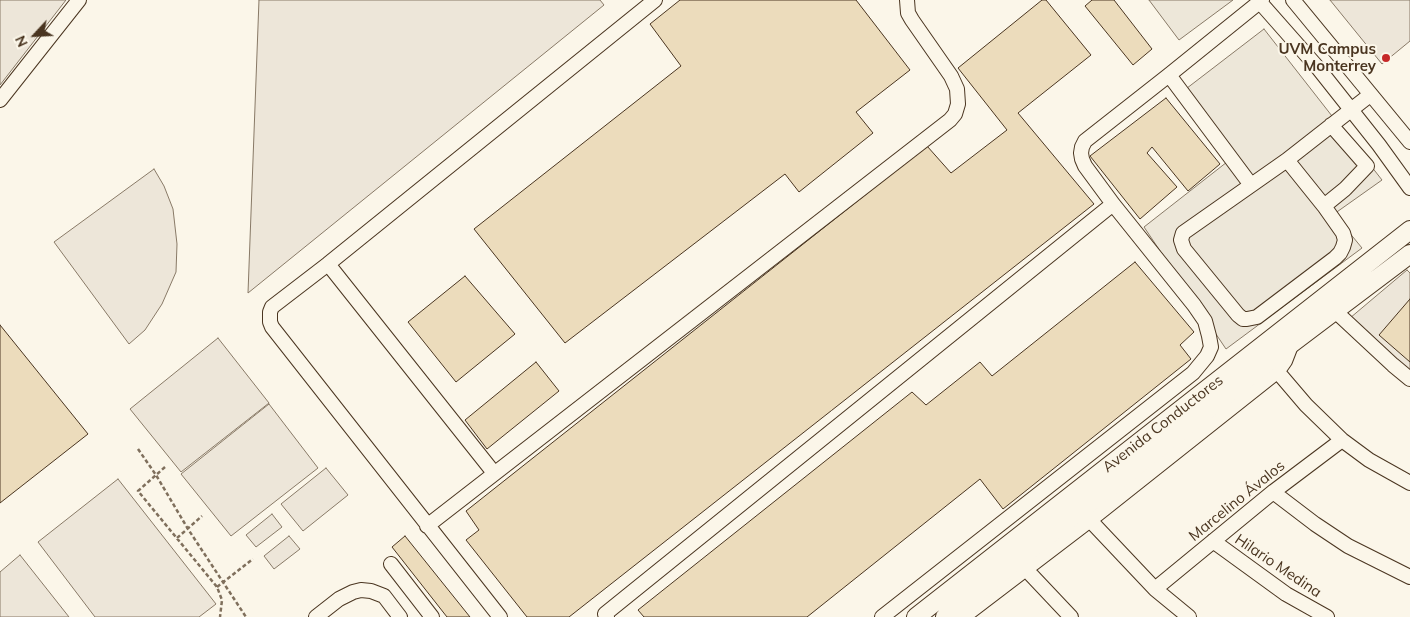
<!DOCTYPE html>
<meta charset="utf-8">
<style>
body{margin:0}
#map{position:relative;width:1410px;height:617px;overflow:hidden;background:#fbf6e9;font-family:Mulish,sans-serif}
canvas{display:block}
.north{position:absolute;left:10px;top:10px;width:50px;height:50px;-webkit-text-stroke:4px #fbf6e9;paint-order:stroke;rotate:245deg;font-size:14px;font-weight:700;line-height:20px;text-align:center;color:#4a3520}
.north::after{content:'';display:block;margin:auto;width:18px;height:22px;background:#4a3520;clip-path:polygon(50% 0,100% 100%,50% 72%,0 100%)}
</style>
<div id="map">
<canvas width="1410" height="617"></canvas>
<div class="north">N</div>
</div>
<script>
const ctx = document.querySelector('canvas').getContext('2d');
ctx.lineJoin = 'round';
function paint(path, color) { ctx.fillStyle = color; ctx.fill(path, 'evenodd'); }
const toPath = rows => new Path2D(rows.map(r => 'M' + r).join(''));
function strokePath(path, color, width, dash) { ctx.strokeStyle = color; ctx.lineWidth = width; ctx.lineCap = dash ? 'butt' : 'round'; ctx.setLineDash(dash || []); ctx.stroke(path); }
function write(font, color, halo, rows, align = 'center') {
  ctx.font = font + ' Mulish,sans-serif'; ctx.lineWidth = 4; ctx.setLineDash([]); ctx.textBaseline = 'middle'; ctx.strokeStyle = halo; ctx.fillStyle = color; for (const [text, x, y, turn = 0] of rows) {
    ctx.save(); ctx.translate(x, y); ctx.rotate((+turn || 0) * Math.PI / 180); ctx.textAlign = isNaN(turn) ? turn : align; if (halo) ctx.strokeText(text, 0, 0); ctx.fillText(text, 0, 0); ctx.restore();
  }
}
const green = toPath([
 [0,0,66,0,0,85,0,0],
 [259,0,600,0,604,5,248,293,259,0],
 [1330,0,1410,0,1410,41,1382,64,1330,0],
 [154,169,164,186,173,209,177,244,176,272,162,304,145,330,129,344,54,242,154,169],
 [1407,270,1410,273,1410,374,1350,318,1407,270],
 [218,338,269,403,181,472,130,409,218,338],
 [269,404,318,468,231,536,181,474,269,404],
 [326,468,348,495,303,531,281,504,326,468],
 [118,479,216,604,199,617,95,617,38,542,118,479],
 [272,514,282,527,256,547,246,535,272,514],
 [289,536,300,549,274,569,264,556,289,536],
 [20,555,69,617,0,617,0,572,20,555]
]);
paint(green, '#ede6d9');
strokePath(green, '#887966', 1);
const parking = toPath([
 [1149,0,1233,0,1179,40,1149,0],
 [1264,29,1382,180,1334,214,1362,248,1226,349,1144,227,1227,162,1178,95,1264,29]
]);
paint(parking, '#ede7d9');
strokePath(parking, '#887966', 1);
const building = toPath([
 [680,0,856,0,910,70,856,112,873,133,799,192,785,174,565,343,474,229,681,66,650,24,680,0],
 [1042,0,1046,0,1091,55,1018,113,1094,204,569,617,527,617,466,540,479,530,466,511,927,146,951,173,1007,130,958,68,1042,0],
 [1092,0,1114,0,1152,49,1133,65,1085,6,1092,0],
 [1166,98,1220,164,1188,191,1152,147,1147,153,1177,187,1140,219,1090,156,1166,98],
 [1135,262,1194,332,1180,345,1191,359,1003,509,980,479,807,617,644,617,638,610,912,392,926,405,980,362,992,376,1135,262],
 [465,276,515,334,456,382,408,322,465,276],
 [1410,299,1410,362,1379,335,1410,299],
 [0,325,88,434,0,503,0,325],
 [536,362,559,391,487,449,465,420,536,362],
 [405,536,470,617,447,617,392,547,405,536]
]);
paint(building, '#ecdcbc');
strokePath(building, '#4a3520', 1);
const minor = toPath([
 [1258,0,1318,68,1379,145,1410,188],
 [1293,0,1410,142],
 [1169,75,1251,185],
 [0,100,79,0],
 [1287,160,1324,206,1343,233,1345,240,1343,247,1340,253,1335,258,1257,317,1247,319,1243,319,1238,315,1184,249,1181,240,1183,233,1287,160,1370,95],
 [1324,206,1345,189,1367,166,1331,125],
 [328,264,494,473],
 [1335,311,1393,365,1410,379],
 [1271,364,1306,405,1342,440,1369,460,1410,483],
 [1273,492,1315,524,1348,546,1410,577],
 [1085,515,1155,589,1189,617],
 [427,526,950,120,955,114,958,104,957,89,951,76,912,20,908,13,907,0],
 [1213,541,1286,594,1327,617],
 [1020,563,1071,617],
 [391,564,432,617],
 [1155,589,1273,492,1342,440],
 [316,617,339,599,353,592,361,590,371,591,384,596,400,617],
 [500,617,272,327,270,322,270,312,272,307,328,264,655,0],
 [607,617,605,614,1113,204,1085,166,1082,159,1081,153,1082,147,1085,141,1169,75,1262,0],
 [882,617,1193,373,1207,356,1211,347,1209,336,1205,321,1194,305,1113,204],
 [963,617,1089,521,1278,371,1285,361,1292,343]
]);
const major = toPath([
 [916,617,1410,230],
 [945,617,1292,343,1410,254]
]);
strokePath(minor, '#4a3520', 16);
strokePath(major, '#4a3520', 20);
strokePath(toPath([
 [138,449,156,475,188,529,246,617],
 [165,467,138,491,217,587,222,600,220,617],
 [177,538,202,516],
 [217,587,253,559]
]), '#7f6f5c', 2.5, [4, 2.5]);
strokePath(minor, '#fbf6e9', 14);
strokePath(major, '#fbf6e9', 18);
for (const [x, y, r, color] of [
 [1386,58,5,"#c62828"]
]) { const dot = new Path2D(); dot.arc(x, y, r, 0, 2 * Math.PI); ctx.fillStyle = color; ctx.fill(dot); strokePath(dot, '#fbf6e9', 2); }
write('bold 15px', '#4a3520', '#fbf6e9', [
 ["UVM Campus",1376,49],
 ["Monterrey",1376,66]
], 'right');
write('15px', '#4a3520', '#fbf6e9', [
 ["Avenida Conductores",1163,424,-38],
 ["Marcelino Ávalos",1237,501,-39],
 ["Hilario Medina",1278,566,34]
]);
</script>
